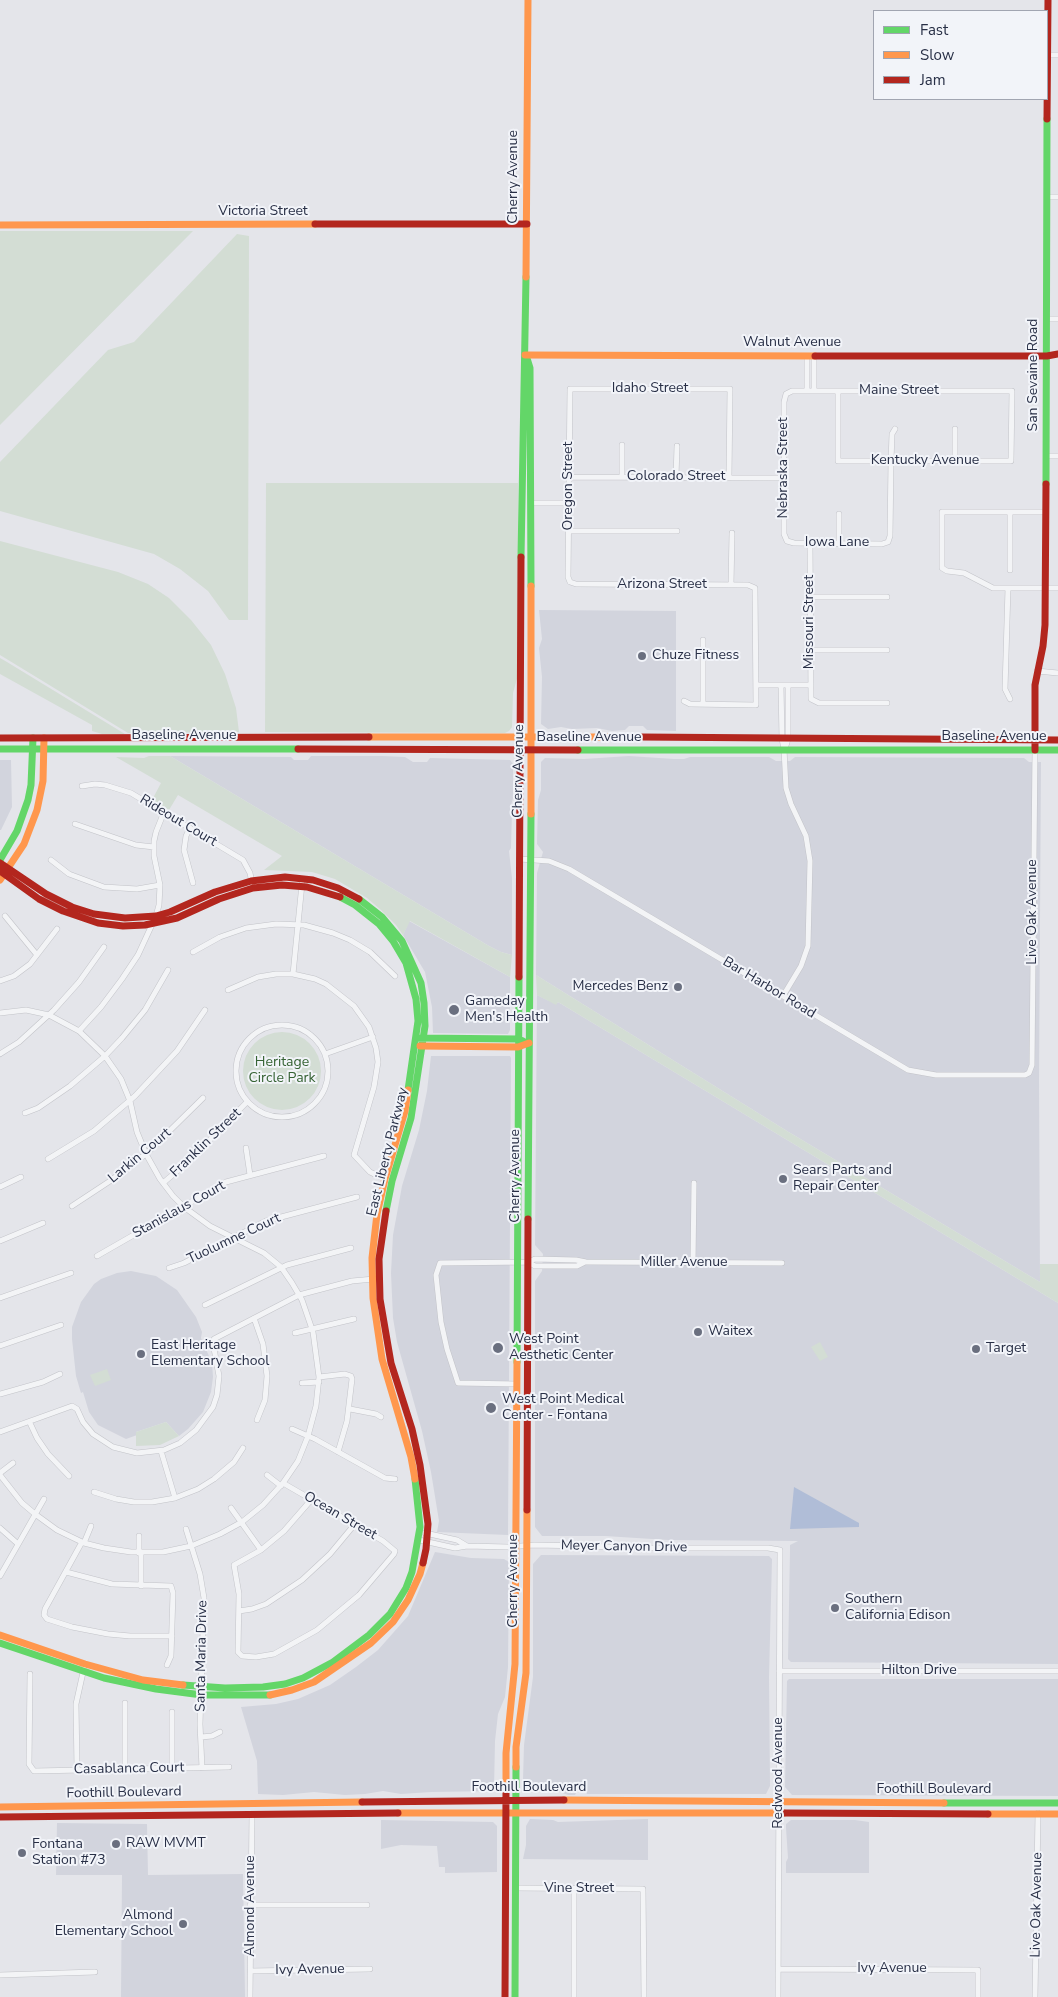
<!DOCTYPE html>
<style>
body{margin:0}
#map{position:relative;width:1058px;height:1997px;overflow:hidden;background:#e4e5ea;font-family:"Nunito Sans",sans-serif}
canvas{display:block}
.legend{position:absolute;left:873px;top:10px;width:175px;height:90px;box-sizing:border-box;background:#f2f4f9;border:1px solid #a1a5b1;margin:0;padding:6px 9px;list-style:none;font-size:15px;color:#282f46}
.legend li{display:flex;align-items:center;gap:10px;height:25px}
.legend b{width:25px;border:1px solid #a1a5b1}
</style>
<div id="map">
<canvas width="1058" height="1997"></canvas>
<ul class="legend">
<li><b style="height:6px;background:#63d668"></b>Fast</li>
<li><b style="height:6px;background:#ff974d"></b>Slow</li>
<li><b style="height:6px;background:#b3261e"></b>Jam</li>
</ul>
</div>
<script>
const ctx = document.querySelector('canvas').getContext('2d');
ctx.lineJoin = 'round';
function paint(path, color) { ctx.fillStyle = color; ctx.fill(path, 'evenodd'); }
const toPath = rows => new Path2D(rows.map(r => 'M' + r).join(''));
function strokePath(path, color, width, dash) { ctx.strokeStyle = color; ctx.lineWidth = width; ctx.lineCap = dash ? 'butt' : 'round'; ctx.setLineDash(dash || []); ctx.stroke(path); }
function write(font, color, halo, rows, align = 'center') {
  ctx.font = font + ' "Nunito Sans",sans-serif'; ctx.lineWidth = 4; ctx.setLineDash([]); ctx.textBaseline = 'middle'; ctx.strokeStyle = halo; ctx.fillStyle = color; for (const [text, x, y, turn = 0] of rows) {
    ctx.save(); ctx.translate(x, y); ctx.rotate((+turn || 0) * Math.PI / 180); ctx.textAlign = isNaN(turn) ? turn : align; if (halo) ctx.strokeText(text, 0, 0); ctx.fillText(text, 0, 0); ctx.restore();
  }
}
paint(toPath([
 [539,610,676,611,676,731,647,730,643,726,629,726,625,730,612,731,597,728,572,729,561,727,548,729,541,724,542,677,539,648,542,639],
 [170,756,291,757,294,760,308,760,311,756,382,756,405,757,413,762,427,762,430,758,510,760,513,764,513,798,510,809,512,811,511,848,509,851,512,878,512,955,501,952,489,946],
 [629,756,674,759,684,759,690,757,769,757,776,761,790,761,795,757,1024,758,1029,762,1041,762,1039,1080,1040,1282,787,1131,536,975,537,873,543,852,537,844,538,800,541,790,541,762,545,758,584,759],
 [0,760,11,760,12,807,1,830,0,830],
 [409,921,510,977,510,1030,508,1034,433,1033,432,1007,425,972,403,935],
 [537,995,556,1004,558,1002,1058,1303,1058,1664,791,1662,788,1659,790,1551,790,1545,798,1541,668,1540,605,1536,542,1536,535,1527,535,1281,542,1271,543,1254,535,1245],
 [431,1056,510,1056,511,1058,508,1535,437,1532,439,1521,431,1472,422,1431,397,1342,393,1318,391,1273,393,1235,402,1186,419,1130,427,1091],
 [131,1271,156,1276,177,1290,196,1317,202,1332,201,1338,212,1363,213,1377,211,1392,203,1412,188,1429,179,1436,166,1422,136,1432,137,1435,126,1439,98,1425,89,1412,83,1392,81,1393,76,1376,72,1339,72,1327,81,1302,94,1284,101,1279,117,1273],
 [435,1552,471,1558,504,1559,509,1562,508,1667,505,1697,498,1714,495,1741,494,1789,493,1791,431,1792,401,1794,383,1791,365,1794,345,1795,314,1792,283,1795,258,1794,257,1761,241,1707,276,1704,298,1699,330,1685,356,1667,378,1650,408,1616],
 [541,1555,769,1556,772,1559,769,1677,770,1786,766,1794,587,1794,585,1791,577,1791,575,1795,568,1795,560,1792,533,1791,523,1780,524,1745,533,1677,533,1564],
 [789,1679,1058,1679,1058,1796,792,1795,785,1787,787,1681],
 [530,1819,553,1820,558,1822,648,1819,648,1860,523,1859,526,1845,526,1826],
 [381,1820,493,1822,497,1826,497,1872,445,1873,445,1867,439,1867,437,1846,401,1845,381,1849],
 [791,1820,855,1820,869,1822,869,1873,786,1873,786,1862,788,1858,786,1828,786,1824],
 [57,1823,147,1824,148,1875,243,1874,245,1997,121,1997,122,1875,56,1875]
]), '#d2d4dd');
paint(toPath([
 [0,231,193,231,0,425],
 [237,234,249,236,248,620,229,620,208,591,180,569,154,554,0,511,0,462,108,350,134,342],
 [266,483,518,483,518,675,513,693,512,727,509,731,505,733,265,732],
 [0,541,118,572,148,584,169,598,191,620,211,645,225,674,236,708,239,732,128,733,0,655],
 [0,658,7,662,125,734,102,734,92,731,92,725,0,674],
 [149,756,170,756,489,946,501,952,512,955,510,977,410,921,403,935,396,925,381,910,367,898,335,879,312,872,264,870,282,856,178,795,169,810,152,800,161,783,116,757,144,758],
 [536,975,787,1131,1040,1282,1040,1264,1058,1264,1058,1303,558,1002,556,1005,537,995],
 '243 1071a39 39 0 1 1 78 0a39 39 0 1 1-78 0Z',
 [820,1342,828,1357,820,1361,811,1347],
 [107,1369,111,1380,95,1386,90,1375],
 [166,1422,179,1436,160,1445,136,1446,136,1432]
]), '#d3ddd4');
paint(toPath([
 [794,1487,859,1523,859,1527,790,1529]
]), '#b0bdd7');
const street = toPath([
 [1048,55,1058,55],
 [1048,197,1058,197],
 [1047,319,1058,319],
 [807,356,807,391],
 [814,356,814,391],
 [838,391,838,461,1011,461,1012,391,792,391,786,394,784,402,784,534,787,541,794,543,882,544,888,542,890,536,891,461,892,434,895,429],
 [1046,456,1058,456],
 [955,461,955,429],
 [569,477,784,478],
 [622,477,622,445],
 [676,477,677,446],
 [531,503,568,503],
 [1045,512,942,512,942,568,947,571,964,573,993,588,1058,588],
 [568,531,677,531],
 [810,543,811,699,819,703,887,703],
 [839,544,839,514],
 [1010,570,1010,512],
 [731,585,732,533],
 [1008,588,1005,689,1010,699],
 [810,597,887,597],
 [810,650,887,650],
 [1037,671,1058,673],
 [756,685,810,685],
 [781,685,782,739,784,749,786,788,791,804,806,836,810,861,808,946,801,966,783,996],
 [684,701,690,704,756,705,755,588,748,585,576,584,570,582,568,577,570,389,730,389,729,477],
 [703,704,703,640],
 [785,749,788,739,788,685],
 [82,786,95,784,105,785,131,793,243,860,250,873,252,883],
 [75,824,136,845,154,847],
 [190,828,186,836,184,850,193,883],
 [519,859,549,861,569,869,908,1070,936,1075,1025,1075,1029,1073,1032,1065,1035,750],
 [51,860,69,874,104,887,137,889,160,885],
 [5,916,37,955],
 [193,952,220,937,246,928,276,924,304,925,333,933,350,940,370,952,395,976],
 [293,974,302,884],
 [0,981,14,976,30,964,57,929],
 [228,990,258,977,276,974,293,974,315,979,326,984,354,1006,369,1027,376,1048,378,1062,374,1087,354,1155,370,1172,387,1180],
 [0,1013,26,1010,49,1015,79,1031,105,1056,121,1079,130,1101,137,1132,146,1154,160,1179,173,1196,184,1207,210,1226,264,1253,281,1267,292,1283,302,1300,313,1332,319,1377,316,1406,308,1436,298,1461,283,1483,263,1505,242,1522,220,1534,191,1546,163,1552,131,1552,104,1548,84,1543,57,1530,35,1514,22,1503,0,1475],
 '236 1071a46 46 0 1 1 92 0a46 46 0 1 1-92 0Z',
 [79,1031,101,1007,122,979,138,955,156,916,159,905,160,885,154,856,154,841,156,832,164,812],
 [0,1054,19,1042,54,1010,79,982,104,947],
 [325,1054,373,1037],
 [25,1113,38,1108,70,1086,105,1056,122,1038,145,1010,168,970],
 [246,1148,250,1175],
 [48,1159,94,1131,135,1096,177,1051,205,1010],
 [163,1183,190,1160,247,1102],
 [0,1187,21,1177],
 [72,1206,110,1181,146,1154,203,1098],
 [0,1241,43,1223],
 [97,1256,226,1182,324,1156],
 [528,1262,535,1266,577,1266,585,1262],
 [693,1263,694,1183],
 [169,1268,184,1263,266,1221,357,1197],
 [0,1298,71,1273],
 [205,1305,287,1265,351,1248],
 [254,1318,263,1344,267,1376,265,1400,257,1420],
 [295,1333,354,1319],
 [0,1346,61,1325],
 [319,1377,345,1374,351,1376,352,1379,347,1421,338,1452],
 [302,1383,319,1382],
 [517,1384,458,1383,447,1349,441,1322,436,1275,440,1263,528,1262,535,1259,576,1260,586,1262,782,1263],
 [0,1394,43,1382,60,1374],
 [350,1409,376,1414,381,1417],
 [30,1423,37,1438,48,1454,69,1476],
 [292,1429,315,1439,385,1478,395,1479],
 [0,1432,72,1406,77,1409,83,1422,93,1434,113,1447,137,1453,164,1450,180,1443,196,1430,213,1407,217,1395,219,1376,213,1343,214,1339,299,1295,352,1281,374,1279],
 [161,1451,175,1498],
 [0,1473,13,1463],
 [267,1475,281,1486],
 [283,1483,383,1541,395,1551,394,1554,359,1595,317,1630,274,1654,256,1657,242,1656,238,1652,239,1594,234,1565,261,1550,284,1531,311,1500],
 [94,1492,116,1499,134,1502,152,1502,175,1498,198,1489,214,1479,234,1462,243,1448],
 [231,1508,261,1550],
 [0,1528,18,1544],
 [186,1529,200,1574,204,1598,200,1724,202,1768],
 [425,1533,457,1540,467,1546],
 [139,1536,139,1553],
 [419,1540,455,1548,467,1546,508,1547,534,1545,588,1546,630,1548,768,1548,780,1550,778,1997],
 [82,1542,45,1609,44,1615,47,1619,72,1627,108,1634,130,1636,172,1636],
 [84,1543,91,1526],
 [141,1553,141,1586],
 [66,1572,112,1584,171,1586,173,1593,171,1656,167,1665],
 [0,1576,44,1499],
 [239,1611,252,1609,266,1604,302,1580,330,1554,355,1524],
 [779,1671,1058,1671],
 [30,1674,29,1764,34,1771,229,1767],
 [125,1703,125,1768],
 [172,1712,172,1768],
 [201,1737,212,1736,220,1732],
 [77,1769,76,1704,84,1668],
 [515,1888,643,1889,644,1997],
 [574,1889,574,1997],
 [250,1905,367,1905],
 [778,1969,978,1970,978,1997],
 [250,1971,370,1969],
 [0,1975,95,1972],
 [250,1997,252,1814],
 [1035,1997,1038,1813]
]);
strokePath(street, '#c2c3c8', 6);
strokePath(street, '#f3f4f6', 5);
strokePath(toPath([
 [526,355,530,368,531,586],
 [1046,484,1047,119],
 [521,557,526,277],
 [0,749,298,749],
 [578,750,1058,750],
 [0,860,17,831,28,800,31,785,33,738],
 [340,897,355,905,379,924,393,941,406,963,416,999,418,1021,408,1090],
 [359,899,382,917,402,941,421,983,424,1003,425,1026,411,1118,392,1181,386,1211],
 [419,1038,518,1039,523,1041],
 [528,1219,531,814],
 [517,1362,519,977],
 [0,1643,104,1678,156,1689,202,1695,270,1695],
 [183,1685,225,1688,263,1687,285,1684,303,1678,333,1662,369,1635,390,1614,406,1588,412,1572,420,1527,415,1479],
 [944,1803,1058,1803],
 [515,1997,516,1767]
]), '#63d668', 7);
strokePath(toPath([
 [0,225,315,224],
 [526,277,528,0],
 [525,355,815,356],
 [531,586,531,814],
 [369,737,640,737],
 [0,880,24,844,37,810,43,781,44,738],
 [420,1046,518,1047,529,1043],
 [408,1090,405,1111,385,1179,377,1214,372,1258,373,1298,382,1359,411,1457,415,1479],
 [0,1635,85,1664,143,1680,183,1685],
 [270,1695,292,1690,314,1682,371,1643,393,1622,408,1600,420,1574,423,1563],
 [516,1767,516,1747,526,1673,527,1510],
 [506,1791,506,1753,515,1664,517,1362],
 [564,1800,944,1803],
 [0,1807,362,1802],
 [398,1813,784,1813],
 [988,1814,1058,1814]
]), '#ff974d', 7);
strokePath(toPath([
 [1047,119,1048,0],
 [315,224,527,224],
 [815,356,1047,356,1058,354],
 [640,737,1058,740],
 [0,738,369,737],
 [298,749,578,750],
 [1035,750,1035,685,1043,646,1045,625,1046,484],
 [0,863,46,894,72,907,94,914,125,918,156,916,170,912,215,892,251,881,285,877,313,880,338,888,359,899],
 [0,871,39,899,63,911,98,923,123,926,145,925,177,918,219,899,253,888,282,885,307,887,340,897],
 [519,977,521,557],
 [386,1211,379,1259,380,1299,391,1363,412,1429,420,1465,428,1524,426,1549,423,1563],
 [527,1510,528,1219],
 [362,1802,564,1800],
 [784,1813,988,1814],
 [0,1817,398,1813],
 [505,1997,506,1791]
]), '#b3261e', 7);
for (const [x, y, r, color] of [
 [642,656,5,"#6a6f7f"],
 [678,987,5,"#6a6f7f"],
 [454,1010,6,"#6a6f7f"],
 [783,1179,5,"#6a6f7f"],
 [698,1332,5,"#6a6f7f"],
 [498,1348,6,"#6a6f7f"],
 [976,1349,5,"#6a6f7f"],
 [141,1354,5,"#6a6f7f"],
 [491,1408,6,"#6a6f7f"],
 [835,1608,5,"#6a6f7f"],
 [116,1844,5,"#6a6f7f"],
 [22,1853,5,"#6a6f7f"],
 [183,1924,5,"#6a6f7f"]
]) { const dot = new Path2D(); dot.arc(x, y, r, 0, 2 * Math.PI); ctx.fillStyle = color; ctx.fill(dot); strokePath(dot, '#f2f4f9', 2); }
write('14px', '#282f46', '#f2f4f9', [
 ["Cherry Avenue",514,177,-90],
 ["Victoria Street",263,212],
 ["Walnut Avenue",792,343],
 ["San Sevaine Road",1034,375,-90],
 ["Idaho Street",650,389],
 ["Maine Street",899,391],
 ["Kentucky Avenue",925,461],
 ["Nebraska Street",784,468,-90],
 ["Colorado Street",676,477],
 ["Oregon Street",569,486,-90],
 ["Iowa Lane",837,543],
 ["Arizona Street",662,585],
 ["Missouri Street",810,622,-90],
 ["Baseline Avenue",184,736],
 ["Baseline Avenue",994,737],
 ["Baseline Avenue",589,738],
 ["Cherry Avenue",519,771,-89],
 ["Rideout Court",178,821,31],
 ["Live Oak Avenue",1033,912,-90],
 ["Bar Harbor Road",769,988,31],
 ["Franklin Street",206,1143,-44],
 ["East Liberty Parkway",388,1152,-76],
 ["Larkin Court",140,1156,-40],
 ["Cherry Avenue",516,1176,-90],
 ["Stanislaus Court",179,1210,-29],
 ["Tuolumne Court",234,1239,-25],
 ["Miller Avenue",684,1263],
 ["Ocean Street",340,1516,30],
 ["Meyer Canyon Drive",624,1547,1],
 ["Cherry Avenue",514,1581,-90],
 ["Santa Maria Drive",202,1656,-89],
 ["Hilton Drive",919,1671],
 ["Casablanca Court",129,1769,-1],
 ["Redwood Avenue",779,1773,-90],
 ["Foothill Boulevard",529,1788],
 ["Foothill Boulevard",934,1790],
 ["Foothill Boulevard",124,1793,-1],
 ["Vine Street",579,1889],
 ["Live Oak Avenue",1037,1905,-89],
 ["Almond Avenue",251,1906,-90],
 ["Ivy Avenue",892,1969],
 ["Ivy Avenue",310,1970,-1]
]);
write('14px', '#282f46', '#f2f4f9', [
 ["Chuze Fitness",652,656],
 ["Mercedes Benz",668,987,"right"],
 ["Gameday",465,1002],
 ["Men's Health",465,1018],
 ["Sears Parts and",793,1171],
 ["Repair Center",793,1187],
 ["Waitex",708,1332],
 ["West Point",509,1340],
 ["Aesthetic Center",509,1356],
 ["East Heritage",151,1346],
 ["Elementary School",151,1362],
 ["Target",986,1349],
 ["West Point Medical",502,1400],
 ["Center - Fontana",502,1416],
 ["Southern",845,1600],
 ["California Edison",845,1616],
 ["RAW MVMT",126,1844],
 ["Fontana",32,1845],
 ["Station #73",32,1861],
 ["Almond",173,1916,"right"],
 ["Elementary School",173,1932,"right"]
], 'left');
write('14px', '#366334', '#f2f4f9', [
 ["Heritage",282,1063],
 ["Circle Park",282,1079]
]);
</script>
